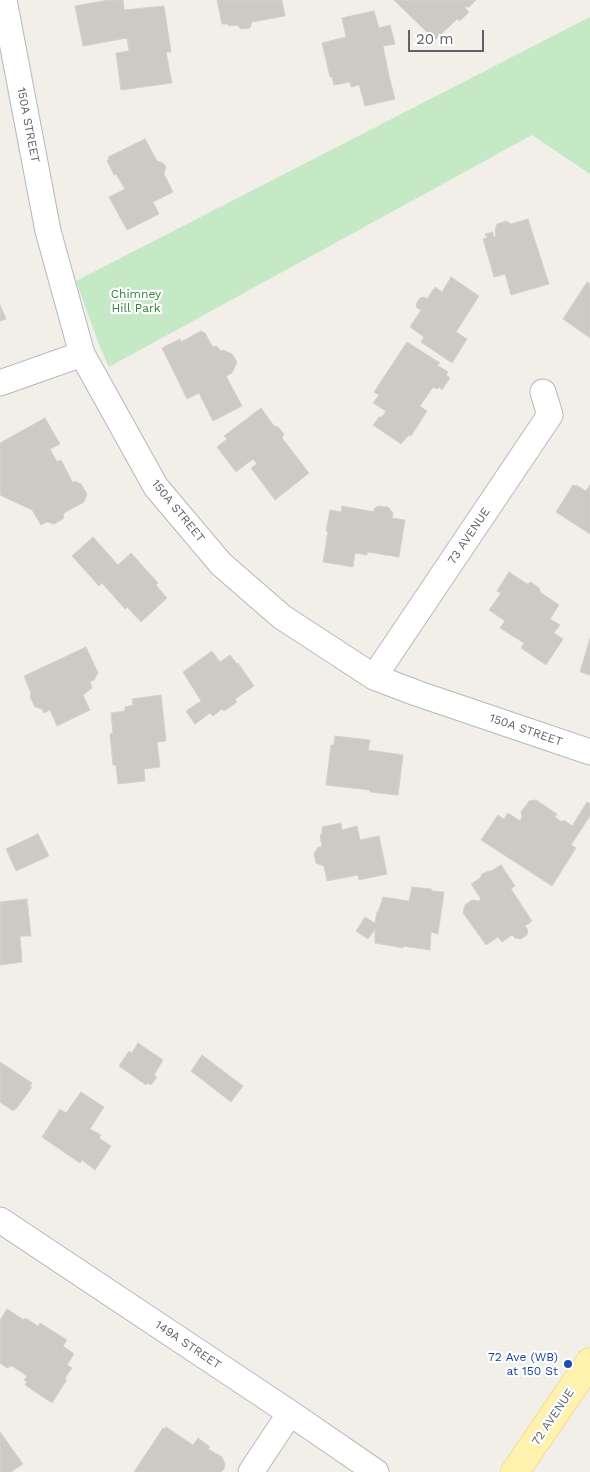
<!DOCTYPE html>
<style>
body{margin:0}
#map{position:relative;width:590px;height:1472px;overflow:hidden;background:#f1efe8;font-family:"Work Sans",sans-serif}
canvas{display:block}
.scale{position:absolute;left:408px;top:30px;width:76px;height:22px;box-sizing:border-box;border:2px solid #5f6368;border-top:0;padding-left:6px;font-size:15px;line-height:18px;white-space:nowrap;color:#5f6368;-webkit-text-stroke:4px #fff;paint-order:stroke}
</style>
<div id="map">
<canvas width="590" height="1472"></canvas>
<div class="scale">20 m</div>
</div>
<script>
const ctx = document.querySelector('canvas').getContext('2d');
ctx.lineJoin = 'round';
function paint(path, color) { ctx.fillStyle = color; ctx.fill(path, 'evenodd'); }
const toPath = rows => new Path2D(rows.map(r => 'M' + r).join(''));
function strokePath(path, color, width, dash) { ctx.strokeStyle = color; ctx.lineWidth = width; ctx.lineCap = dash ? 'butt' : 'round'; ctx.setLineDash(dash || []); ctx.stroke(path); }
function write(font, color, halo, rows, align = 'center') {
  ctx.font = font + ' "Work Sans",sans-serif'; ctx.lineWidth = 4.5; ctx.setLineDash([]); ctx.textBaseline = 'middle'; ctx.strokeStyle = halo; ctx.fillStyle = color; for (const [text, x, y, turn = 0] of rows) {
    ctx.save(); ctx.translate(x, y); ctx.rotate((+turn || 0) * Math.PI / 180); ctx.textAlign = isNaN(turn) ? turn : align; if (halo) ctx.strokeText(text, 0, 0); ctx.fillText(text, 0, 0); ctx.restore();
  }
}
paint(toPath([
 [590,17,590,174,532,135,109,367,100,347,76,281]
]), '#c5e8c5');
const building = toPath([
 [109,0,123,0,124,10,164,6,171,52,166,52,172,83,121,90,116,53,129,51,127,38,83,46,75,6,109,0],
 [217,0,282,0,285,16,252,22,250,28,241,29,237,25,229,26,228,24,222,24,217,0],
 [394,0,476,0,469,7,464,7,469,12,460,21,457,19,435,40,394,0],
 [374,11,379,28,390,25,395,44,383,46,389,76,395,99,365,106,359,85,351,87,350,82,334,85,332,77,330,77,322,43,346,37,342,18,374,11],
 [145,139,157,161,163,163,166,167,164,174,173,192,153,202,159,214,127,230,109,197,125,189,116,174,114,175,107,161,109,159,108,157,145,139],
 [528,219,549,284,511,295,505,274,494,277,483,239,487,238,485,234,493,232,494,237,496,236,495,230,497,224,506,221,511,224,528,219],
 [451,277,479,296,456,332,467,339,452,363,421,342,424,337,410,327,421,310,417,308,416,304,420,298,424,297,427,299,435,287,442,292,451,277],
 [587,282,590,284,590,338,563,319,587,282],
 [0,305,6,319,0,321,0,305],
 [201,331,205,333,212,346,218,347,220,351,223,350,232,354,237,362,232,373,226,376,242,406,213,421,199,393,187,399,162,348,180,339,181,342,201,331],
 [407,342,440,363,437,365,448,372,446,375,450,378,442,390,439,387,437,389,433,387,420,406,427,411,411,436,409,435,401,444,373,425,379,417,382,417,386,411,373,403,379,395,374,392,407,342],
 [261,408,274,426,278,427,284,434,282,438,309,473,275,500,251,468,257,464,253,459,236,472,217,447,227,439,224,436,261,408],
 [45,418,60,444,50,449,57,462,61,460,73,483,75,481,81,484,87,494,84,502,64,513,63,519,54,524,47,522,41,525,32,510,0,495,1,493,0,490,0,443,45,418],
 [573,485,575,486,576,485,586,491,590,485,590,534,556,512,573,485],
 [342,506,374,512,374,509,378,506,388,507,393,513,392,518,405,520,399,557,367,552,367,555,355,553,353,567,323,562,328,531,326,531,330,510,341,512,342,506],
 [93,537,118,565,131,553,158,583,156,585,167,598,141,622,127,607,125,609,102,583,99,586,72,556,93,537],
 [509,572,527,584,531,582,539,588,540,592,559,605,550,619,560,625,554,633,563,639,546,665,521,648,524,643,500,628,505,621,489,610,501,593,497,591,509,572],
 [590,638,590,675,580,672,590,638],
 [86,647,98,673,94,680,90,682,92,688,83,695,90,710,57,726,50,710,44,713,42,709,35,707,30,697,31,693,24,676,86,647],
 [212,651,220,662,230,655,237,664,238,663,254,686,235,699,237,702,224,711,222,709,213,716,210,713,195,724,186,711,201,701,183,672,212,651],
 [161,695,166,741,157,742,160,767,144,769,145,781,118,784,116,765,113,765,110,734,113,733,111,713,125,711,125,707,133,705,132,699,161,695],
 [335,736,370,740,368,750,403,755,398,795,370,792,370,790,326,785,331,745,334,745,335,736],
 [536,800,557,814,555,817,562,822,564,820,572,826,587,802,590,804,590,816,571,845,576,848,552,886,481,840,498,815,504,819,508,813,520,821,522,817,521,812,529,801,536,800],
 [341,823,342,830,357,826,360,840,379,836,387,874,359,880,358,875,327,881,324,866,316,863,314,854,318,847,322,847,320,835,322,834,322,827,341,823],
 [38,834,49,856,16,871,6,849,38,834],
 [501,865,515,886,511,889,532,921,525,926,528,930,527,935,521,939,515,938,512,935,502,942,498,937,486,945,463,913,465,905,472,900,479,901,481,899,471,884,480,878,482,874,488,871,491,871,501,865],
 [412,887,431,889,432,891,444,892,438,934,431,932,430,950,403,946,403,948,375,943,375,929,368,939,356,931,365,917,375,923,377,912,378,912,383,897,409,901,412,887],
 [27,899,31,936,20,936,22,962,0,965,0,902,27,899],
 [138,1043,163,1060,154,1075,157,1077,151,1085,148,1083,146,1085,119,1066,129,1051,132,1053,138,1043],
 [202,1055,243,1086,231,1102,191,1071,202,1055],
 [0,1062,32,1083,30,1086,32,1087,16,1109,15,1109,13,1111,0,1102,0,1062],
 [81,1092,104,1107,90,1129,101,1135,99,1138,111,1146,95,1170,82,1160,80,1163,42,1137,60,1109,66,1113,81,1092],
 [7,1309,24,1320,25,1318,38,1326,40,1323,67,1340,63,1346,74,1354,67,1365,72,1368,65,1378,66,1381,52,1403,25,1385,27,1382,24,1380,27,1376,12,1366,7,1368,0,1363,0,1320,7,1309],
 [166,1427,193,1445,198,1438,210,1447,208,1449,222,1457,225,1464,224,1469,221,1472,134,1472,163,1428,165,1429,166,1427],
 [0,1432,23,1464,11,1472,0,1472,0,1432]
]);
paint(building, '#cccac5');
strokePath(building, '#d6d1c6', 1);
const minor = toPath([
 [4,0,48,231,82,354,156,487,221,564,282,617,374,677,419,694,590,752],
 [0,383,82,354],
 [374,677,550,415,543,392],
 [0,1220,290,1413,376,1472],
 [251,1472,290,1413]
]);
const major = toPath([
 [515,1472,590,1362]
]);
strokePath(minor, '#b5b8bc', 27);
strokePath(major, '#f2c960', 29);
strokePath(minor, '#fff', 25);
strokePath(major, '#fff2af', 28);
for (const [x, y, r, color] of [
 [568,1364,5,"#1a4fb4"]
]) { const dot = new Path2D(); dot.arc(x, y, r, 0, 2 * Math.PI); ctx.fillStyle = color; ctx.fill(dot); strokePath(dot, '#fff', 2); }
write('12px', '#5f6368', '#fff', [
 ["150A STREET",28,125,79],
 ["150A STREET",178,511,51],
 ["73 AVENUE",469,536,-56],
 ["150A STREET",526,730,19],
 ["149A STREET",188,1345,34],
 ["72 AVENUE",553,1417,-56]
]);
write('12px', '#348238', '#fff', [
 ["Chimney",136,294],
 ["Hill Park",136,308]
]);
write('12px', '#164399', '#fff', [
 ["72 Ave (WB)",558,1357],
 ["at 150 St",558,1371]
], 'right');
</script>
